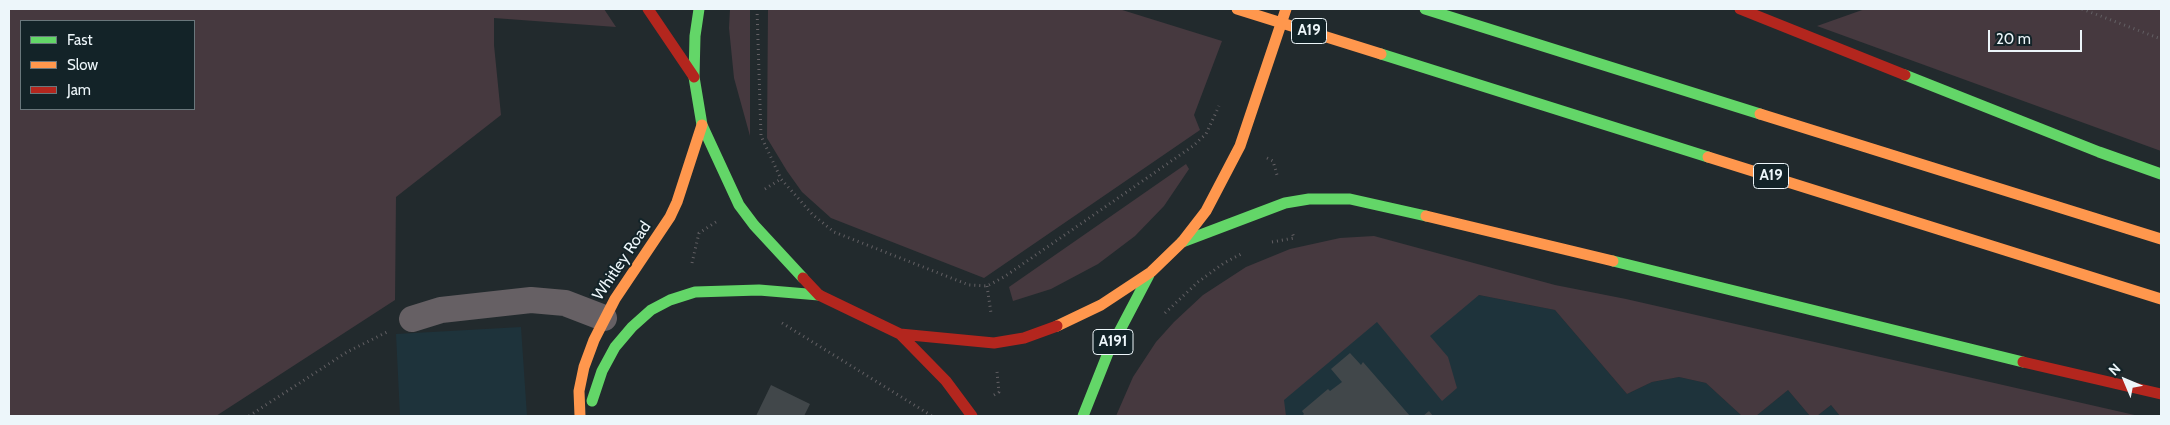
<!DOCTYPE html>
<style>
body{margin:0}
#map{position:relative;width:2170px;height:425px;overflow:hidden;background:#222a2d;font-family:Cabin,sans-serif}
canvas{display:block}
.frame{position:absolute;inset:0;border:10px solid #edf6fa;pointer-events:none}
.legend{position:absolute;left:20px;top:20px;width:175px;height:90px;box-sizing:border-box;background:#132328;border:1px solid #6a777c;margin:0;padding:6px 9px;list-style:none;font-size:15px;color:#edf6fa}
.legend li{display:flex;align-items:center;gap:10px;height:25px}
.legend b{width:25px;border:1px solid #6a777c}
.north{position:absolute;left:2100px;top:355px;width:50px;height:50px;-webkit-text-stroke:4px #132328;paint-order:stroke;rotate:315deg;font-size:14px;font-weight:700;line-height:20px;text-align:center;color:#edf6fa}
.north::after{content:'';display:block;margin:auto;width:18px;height:22px;background:#edf6fa;clip-path:polygon(50% 0,100% 100%,50% 72%,0 100%)}
.scale{position:absolute;left:1988px;top:30px;width:94px;height:22px;box-sizing:border-box;border:2px solid #edf6fa;border-top:0;padding-left:6px;font-size:15px;line-height:18px;white-space:nowrap;color:#edf6fa;-webkit-text-stroke:4px #132328;paint-order:stroke}
</style>
<div id="map">
<canvas width="2170" height="425"></canvas>
<div class="frame"></div>
<ul class="legend">
<li><b style="height:6px;background:#63d668"></b>Fast</li>
<li><b style="height:6px;background:#ff974d"></b>Slow</li>
<li><b style="height:6px;background:#b3261e"></b>Jam</li>
</ul>
<div class="north">N</div>
<div class="scale">20 m</div>
</div>
<script>
const ctx = document.querySelector('canvas').getContext('2d');
ctx.lineJoin = 'round';
function paint(path, color) { ctx.fillStyle = color; ctx.fill(path, 'evenodd'); }
const toPath = rows => new Path2D(rows.map(r => 'M' + r).join(''));
function strokePath(path, color, width, dash) { ctx.strokeStyle = color; ctx.lineWidth = width; ctx.lineCap = dash ? 'butt' : 'round'; ctx.setLineDash(dash || []); ctx.stroke(path); }
function write(font, color, halo, rows, align = 'center') {
  ctx.font = font + ' Cabin,sans-serif'; ctx.lineWidth = 4; ctx.setLineDash([]); ctx.textBaseline = 'middle'; ctx.strokeStyle = halo; ctx.fillStyle = color; for (const [text, x, y, turn = 0] of rows) {
    ctx.save(); ctx.translate(x, y); ctx.rotate((+turn || 0) * Math.PI / 180); ctx.textAlign = isNaN(turn) ? turn : align; if (halo) ctx.strokeText(text, 0, 0); ctx.fillText(text, 0, 0); ctx.restore();
  }
}
paint(toPath([
 [1479,295,1555,310,1627,394,1652,382,1679,377,1706,383,1742,416,1187,416,1222,334],
 [521,327,527,416,400,416,396,334],
 [1788,390,1810,416,1756,416],
 [1831,405,1840,416,1817,416]
]), '#1e333b');
paint(toPath([
 [9,9,604,9,616,27,494,18,494,45,501,115,396,197,395,300,216,416,9,416],
 [21,21,194,21,194,109,21,109],
 [730,9,750,9,750,136,734,78,729,28],
 [768,9,1119,9,1222,41,1194,115,1200,130,984,278,831,218,802,192,787,171,767,138],
 [1865,9,2161,9,2161,151,1817,26],
 [1186,164,1189,169,1164,206,1135,236,1098,264,1051,289,1013,301,1009,287],
 [1374,236,1555,285,1626,299,2139,416,1840,416,1831,405,1817,416,1810,416,1788,390,1756,416,1742,416,1706,383,1679,377,1652,382,1627,394,1555,310,1479,295,1430,336,1448,357,1457,388,1442,401,1377,322,1284,400,1286,416,1116,416,1133,377,1156,342,1174,322,1203,295,1246,267,1290,249,1340,238]
]), '#46393f');
paint(toPath([
 [1350,353,1361,365,1363,362,1410,416,1302,416,1304,414,1302,411,1328,389,1330,391,1342,382,1331,369],
 [771,385,810,404,804,416,756,416],
 [1429,411,1433,416,1423,416]
]), '#41474a');
strokePath(toPath([
 [757,9,761,136,781,179,812,214,834,232,969,285,987,286,1004,277,1193,146,1206,134,1219,106],
 [2082,9,2161,39],
 [1267,158,1273,161,1277,175],
 [765,189,781,179],
 [1272,242,1294,238,1292,232],
 [692,263,699,233,716,222],
 [987,286,991,313],
 [1165,313,1198,282,1224,263,1241,254],
 [782,323,932,416],
 [994,395,999,392,997,372],
 [249,416,347,352,387,332]
]), '#636064', 3, [1, 4]);
strokePath(toPath([
 [412,319,441,310,531,300,565,303,604,318]
]), '#666064', 26);
strokePath(toPath([
 [699,9,695,36,694,77,702,125,739,205,754,225,803,278],
 [1425,9,1760,114],
 [1381,54,1708,157],
 [1905,75,2099,152,2161,174],
 [1182,242,1285,203,1309,199,1350,199,1426,216],
 [1613,261,2023,362],
 [592,401,602,371,615,347,632,327,651,310,670,300,695,292,759,290,819,295],
 [1083,416,1108,353,1149,275]
]), '#63d668', 11);
strokePath(toPath([
 [1760,114,2161,239],
 [1708,157,2161,299],
 [1426,216,1613,261],
 [1057,326,1101,305,1151,272,1182,242,1206,211,1240,146,1286,9],
 [580,416,579,391,584,367,594,340,615,299,670,217,677,202,702,125]
]), '#ff974d', 11);
strokePath(toPath([
 [648,9,694,77],
 [1740,9,1905,75],
 [803,278,819,295,900,334,994,343,1024,338,1057,326],
 [900,334,946,381,972,416],
 [2023,362,2161,394]
]), '#b3261e', 11);
strokePath(toPath([
 [1237,9,1381,54]
]), '#ff974d', 11);
for (const [x, y, w] of [
 [1309,31,35],
 [1771,176,35],
 [1113,342,40]
]) { const box = new Path2D(); box.roundRect(x - w / 2, y - 12.5, w, 25, 4); ctx.fillStyle = '#132328'; ctx.fill(box); strokePath(box, '#edf6fa', 1); }
write('bold 15px', '#edf6fa', null, [
 ["A19",1309,31],
 ["A19",1771,176],
 ["A191",1113,342]
]);
write('16px', '#edf6fa', '#132328', [
 ["Whitley Road",622,261,-56]
]);
</script>
